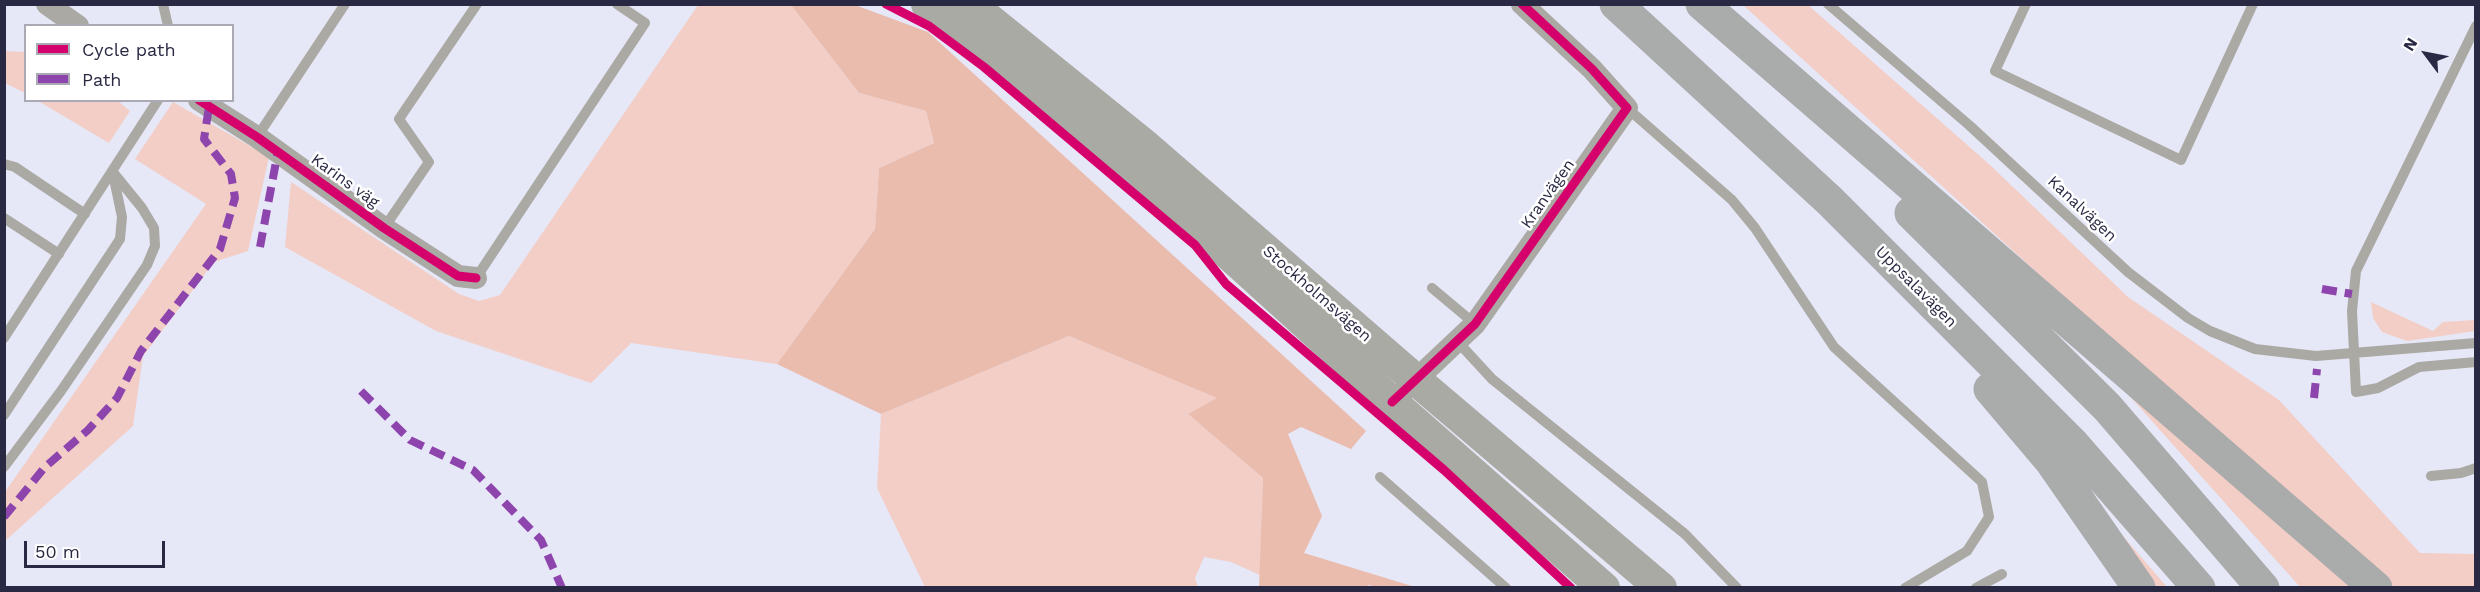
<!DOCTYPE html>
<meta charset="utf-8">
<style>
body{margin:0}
#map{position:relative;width:2480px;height:592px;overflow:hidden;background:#e6e7f7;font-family:"Work Sans",sans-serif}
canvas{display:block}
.frame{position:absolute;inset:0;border:6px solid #2a2944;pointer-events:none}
.legend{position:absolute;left:24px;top:24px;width:210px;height:78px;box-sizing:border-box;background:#fff;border:2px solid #aaa9b4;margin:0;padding:8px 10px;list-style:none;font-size:18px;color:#2a2944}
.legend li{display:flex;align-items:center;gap:12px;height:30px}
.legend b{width:30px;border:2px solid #aaa9b4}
.north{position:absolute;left:2396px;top:24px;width:60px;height:60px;-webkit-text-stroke:4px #fff;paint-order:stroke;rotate:302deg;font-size:16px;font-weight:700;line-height:24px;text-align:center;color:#2a2944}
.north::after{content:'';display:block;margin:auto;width:21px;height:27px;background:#2a2944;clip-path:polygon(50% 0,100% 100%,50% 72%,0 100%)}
.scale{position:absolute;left:24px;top:541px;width:141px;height:27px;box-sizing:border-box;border:3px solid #2a2944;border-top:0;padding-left:8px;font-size:18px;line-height:21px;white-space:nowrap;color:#2a2944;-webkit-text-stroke:4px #fff;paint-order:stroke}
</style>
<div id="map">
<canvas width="2480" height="592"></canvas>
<div class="frame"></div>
<ul class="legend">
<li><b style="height:8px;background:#d6006c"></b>Cycle path</li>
<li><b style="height:8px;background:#8e44ad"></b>Path</li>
</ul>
<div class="north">N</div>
<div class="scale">50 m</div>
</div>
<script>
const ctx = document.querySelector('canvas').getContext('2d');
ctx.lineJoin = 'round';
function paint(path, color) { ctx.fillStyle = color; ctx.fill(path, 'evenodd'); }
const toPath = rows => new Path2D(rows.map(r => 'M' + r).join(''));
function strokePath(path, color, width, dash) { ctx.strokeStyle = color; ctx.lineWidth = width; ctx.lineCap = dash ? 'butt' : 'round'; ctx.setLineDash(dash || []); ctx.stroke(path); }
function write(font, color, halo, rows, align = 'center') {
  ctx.font = font + ' "Work Sans",sans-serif'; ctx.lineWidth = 5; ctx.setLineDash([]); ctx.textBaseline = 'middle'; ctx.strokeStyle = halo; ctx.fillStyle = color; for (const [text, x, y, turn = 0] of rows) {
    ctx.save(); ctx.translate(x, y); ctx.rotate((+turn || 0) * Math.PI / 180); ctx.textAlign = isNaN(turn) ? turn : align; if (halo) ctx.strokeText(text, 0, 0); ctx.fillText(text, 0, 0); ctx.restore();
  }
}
paint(toPath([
 [698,5,791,5,859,93,926,111,934,143,879,168,875,229,777,364,631,343,591,383,436,331,285,247,291,182,459,294,479,301,500,295],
 [1743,5,1808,5,1989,164,2128,297,2279,400,2420,553,2475,554,2475,587,2396,588,2392,585,2164,388],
 [4,51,25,52,25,93,5,83],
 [38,101,118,101,130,111,109,143],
 [173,102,269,157,248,251,214,262,143,356,133,426,5,541,5,492,206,204,135,159],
 [2371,302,2433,331,2443,322,2475,320,2475,331,2407,341,2382,332,2373,318],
 [1069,336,1218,398,1188,414,1263,478,1260,575,1231,562,1204,557,1195,578,1198,587,925,587,877,488,881,414],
 [2109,373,2354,587,2300,587],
 [2122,535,2167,587,2152,587]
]), '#f3cec6');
paint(toPath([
 [791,5,855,5,928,32,1366,431,1351,449,1301,427,1288,434,1322,516,1304,553,1415,587,1375,587,1369,585,1366,588,1259,587,1263,478,1188,414,1217,398,1069,336,881,414,777,364,875,229,879,168,934,143,926,111,859,93]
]), '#eabcae');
strokePath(toPath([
 [163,4,168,26],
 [1828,4,1969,125,2128,272,2188,318,2210,331,2255,349,2316,356,2476,343],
 [2026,4,1995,71,2181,160,2253,4],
 [2476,26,2356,271,2352,311,2356,392,2378,388,2419,367,2476,362],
 [1627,108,1732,200,1755,228,1834,347,1982,482,1989,517,1967,551,1905,588],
 [257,137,345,4],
 [4,164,15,167,85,214],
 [4,218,59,254],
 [384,228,429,162,399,119,477,4],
 [476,278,645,23,617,4],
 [1432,288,1475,324],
 [4,338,158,100],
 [1457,341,1492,379,1685,534,1737,588],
 [4,415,120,239,122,217,113,174],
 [4,467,61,391,147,265,155,246,154,228,142,208,112,171],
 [2431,476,2461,473,2476,468],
 [1380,477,1506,588],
 [1976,588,2002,574]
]), '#aaa9a3', 10);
strokePath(toPath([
 [47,4,78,26],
 [199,100,257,137,384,228,458,276,476,278],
 [1406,389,1475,324,1627,108,1592,69,1522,4]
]), '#aaa9a3', 22);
strokePath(toPath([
 [927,4,1000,56,1130,165,1392,402,1604,588],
 [970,4,1147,147,1416,380,1661,588]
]), '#aaaaa5', 32);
strokePath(toPath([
 [1616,4,1830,201,2074,445,2199,588],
 [1702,4,2376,588],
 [1911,213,2107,407,2263,588],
 [1990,389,2051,461,2139,588]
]), '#aaabab', 33);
strokePath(toPath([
 [260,247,278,151],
 [2322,289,2352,294],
 [361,391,410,440,473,470,541,540,562,588],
 [2314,398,2317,369],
 [4,517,45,467,88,430,117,398,141,351,220,249,235,198,231,174,204,139,209,107]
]), '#8e44ad', 8, [15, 8]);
strokePath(toPath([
 [886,4,929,26,984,67,1195,245,1226,284,1444,470,1571,588],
 [199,100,257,137,384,228,458,276,476,278],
 [1392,402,1475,324,1627,108,1592,69,1522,4]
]), '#d6006c', 9);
write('16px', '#2a2944', '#fff', [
 ["Karins väg",345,181,36],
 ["Kranvägen",1548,194,-55],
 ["Kanalvägen",2082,209,43],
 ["Uppsalavägen",1916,287,45],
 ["Stockholmsvägen",1317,294,41]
]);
</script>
